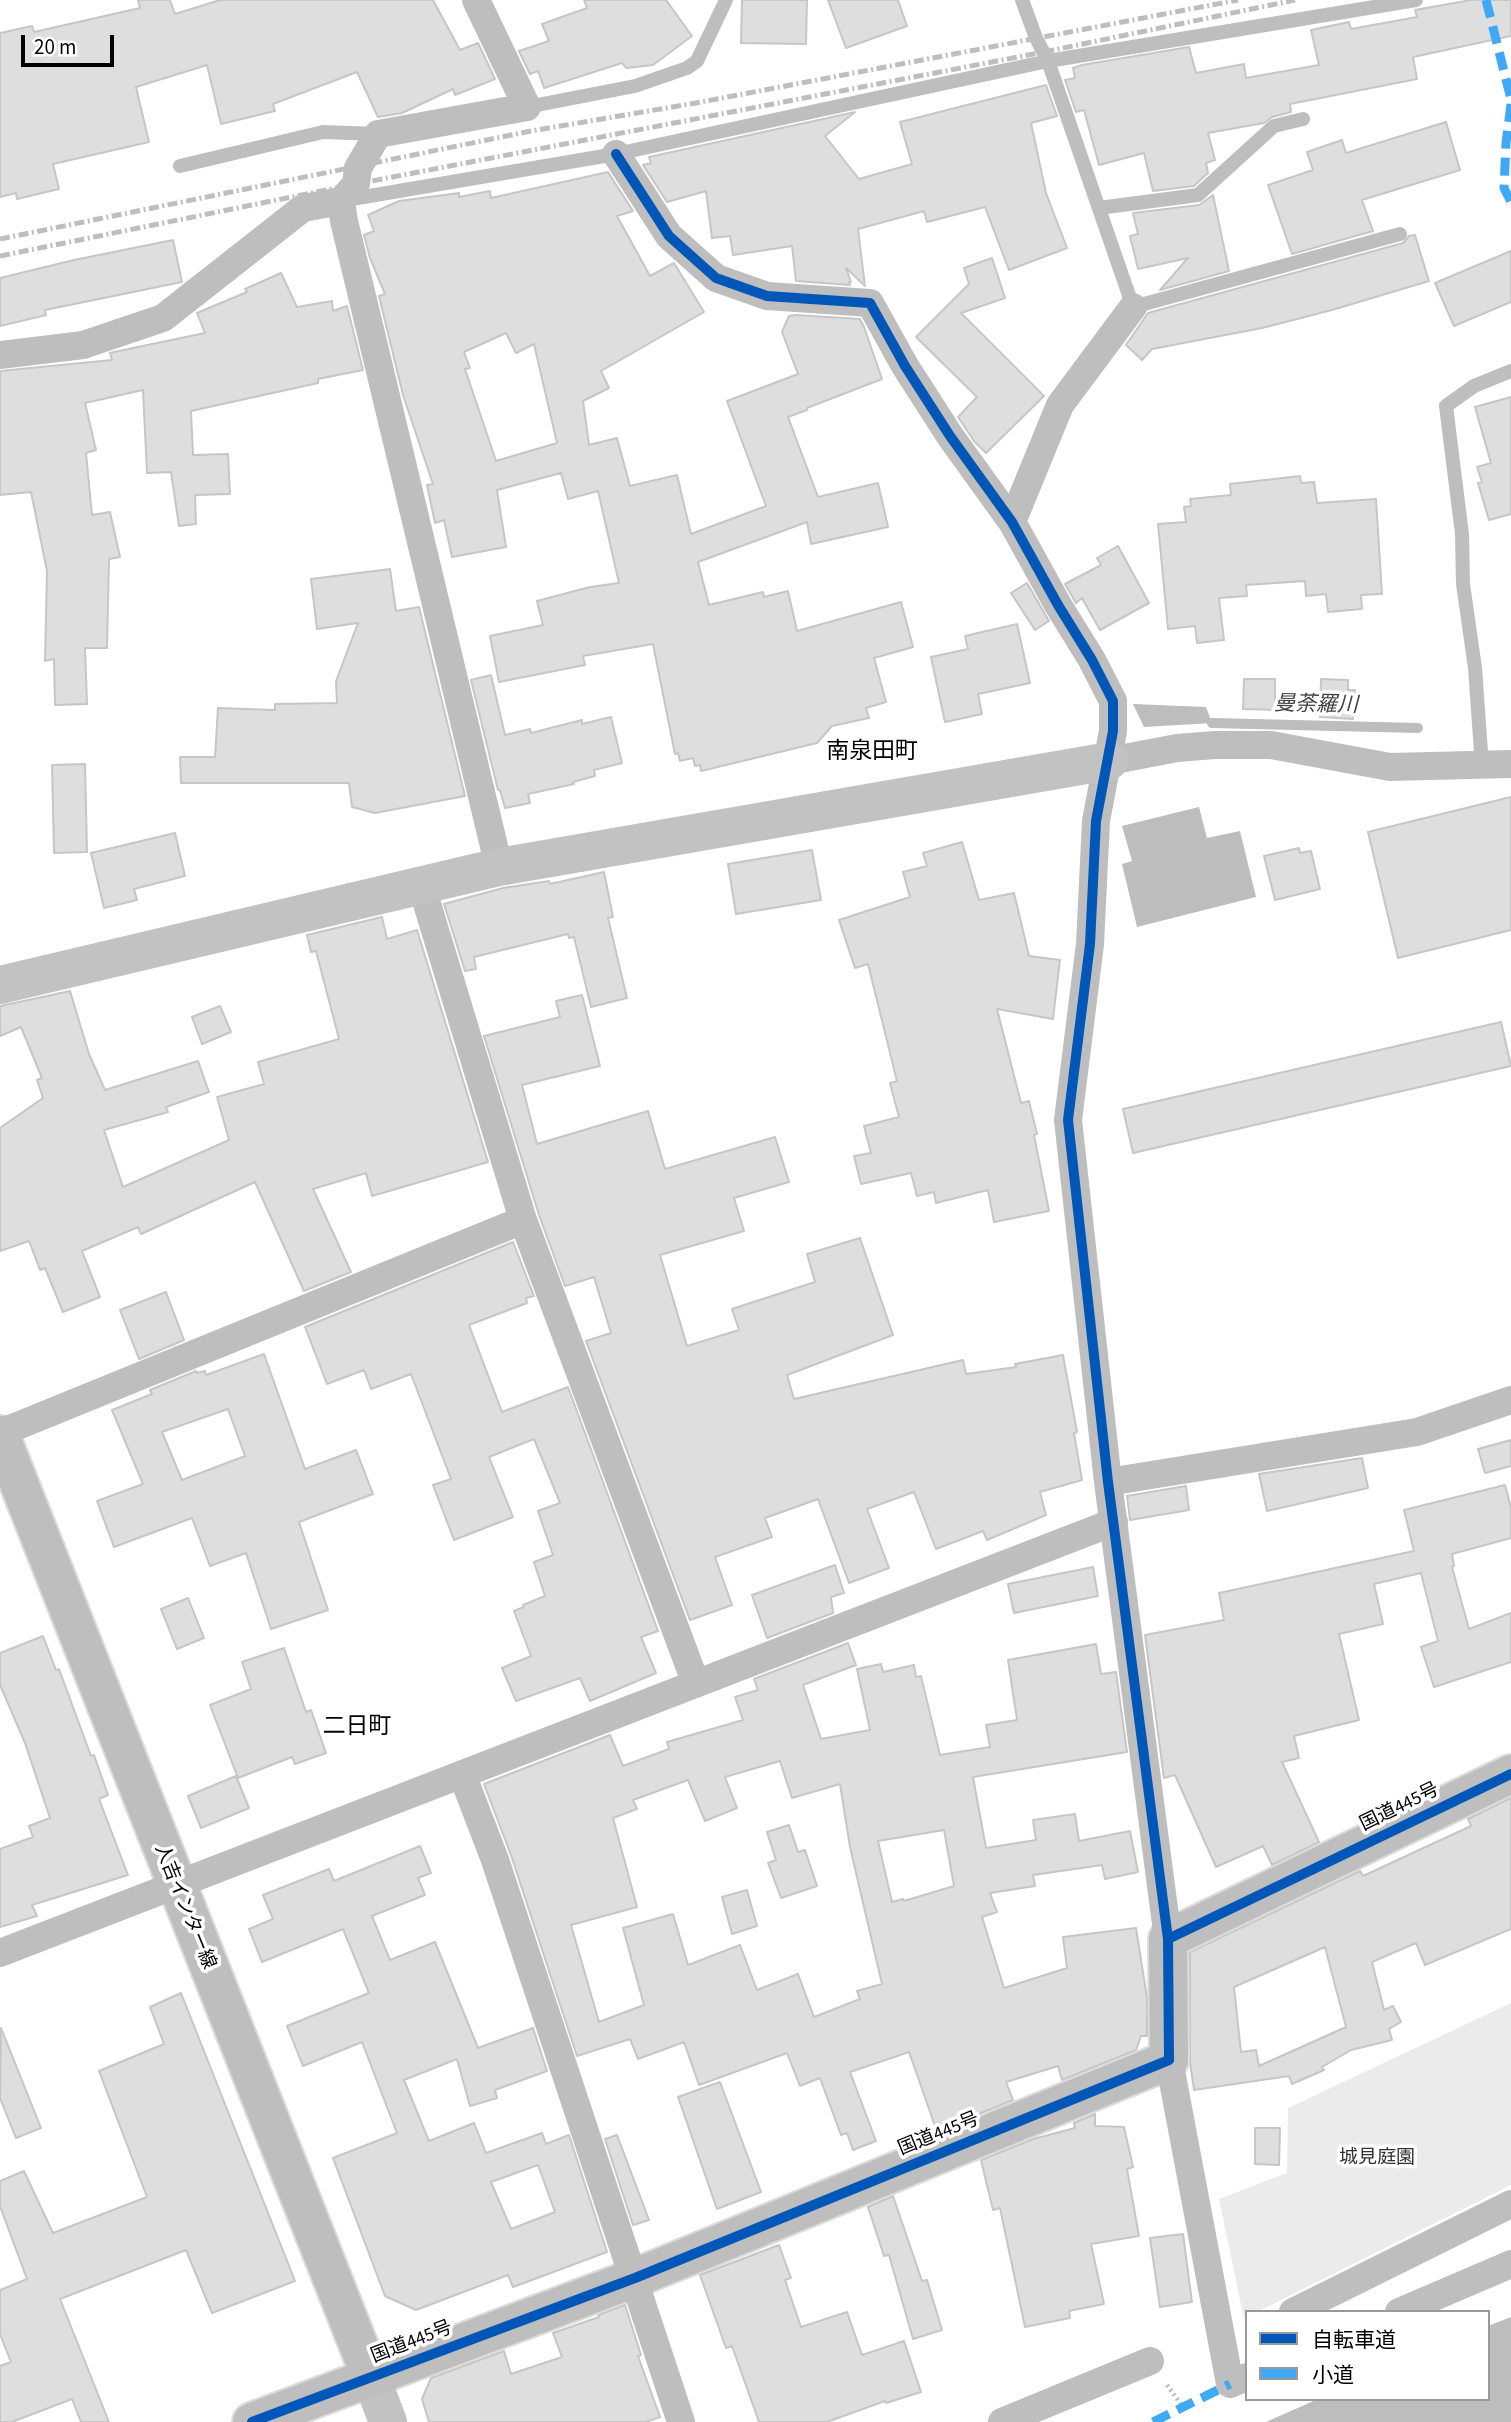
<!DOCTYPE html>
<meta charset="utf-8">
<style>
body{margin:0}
#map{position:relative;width:1511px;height:2422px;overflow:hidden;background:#fff;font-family:"Source Sans 3","Noto Sans JP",sans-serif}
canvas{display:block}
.legend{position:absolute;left:1245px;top:2310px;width:245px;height:91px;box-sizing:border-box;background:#fff;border:2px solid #999;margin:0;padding:9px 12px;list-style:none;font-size:21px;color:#000}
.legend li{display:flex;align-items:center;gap:14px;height:35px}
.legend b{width:35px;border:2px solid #999}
.scale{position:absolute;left:21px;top:35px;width:93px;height:32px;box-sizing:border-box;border:4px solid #000;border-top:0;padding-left:9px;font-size:21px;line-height:24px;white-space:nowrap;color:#000;-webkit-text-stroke:5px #fff;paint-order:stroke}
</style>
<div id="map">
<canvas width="1511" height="2422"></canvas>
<ul class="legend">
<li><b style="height:9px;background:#0057b8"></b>自転車道</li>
<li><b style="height:9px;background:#3fa9f5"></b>小道</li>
</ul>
<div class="scale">20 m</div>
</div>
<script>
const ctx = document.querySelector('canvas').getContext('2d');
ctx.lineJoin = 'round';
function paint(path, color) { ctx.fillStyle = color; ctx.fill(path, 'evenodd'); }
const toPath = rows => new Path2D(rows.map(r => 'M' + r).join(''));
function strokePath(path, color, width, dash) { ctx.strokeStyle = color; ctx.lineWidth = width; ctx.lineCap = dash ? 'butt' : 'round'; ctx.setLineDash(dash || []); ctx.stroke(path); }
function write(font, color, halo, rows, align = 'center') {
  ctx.font = font + ' "Source Sans 3","Noto Sans JP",sans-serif'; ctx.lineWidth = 7; ctx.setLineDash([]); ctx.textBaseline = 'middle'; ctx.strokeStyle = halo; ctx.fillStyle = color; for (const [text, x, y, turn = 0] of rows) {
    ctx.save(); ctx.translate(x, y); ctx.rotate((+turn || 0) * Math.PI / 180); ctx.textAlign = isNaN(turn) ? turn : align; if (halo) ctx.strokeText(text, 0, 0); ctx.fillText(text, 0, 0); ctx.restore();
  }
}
paint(toPath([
 [1511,2003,1511,2185,1257,2312,1247,2312,1247,2317,1244,2319,1219,2199,1287,2173,1288,2108]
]), '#ebebeb');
paint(toPath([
 [1133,704,1206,707,1212,723,1144,727],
 [1199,807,1207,838,1240,831,1256,897,1137,927,1122,864,1132,861,1122,826],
 [1511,2317,1511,2422,1266,2422,1318,2399,1488,2399,1488,2326]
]), '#bdbdbd');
strokePath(toPath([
 [1212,723,1418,728]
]), '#bdbdbd', 10);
const building = toPath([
 [138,0,170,0,175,14,220,0,433,0,460,50,478,43,495,79,455,95,453,89,402,113,378,117,357,72,273,104,275,111,221,124,207,65,136,87,149,142,53,164,59,189,17,199,16,193,0,197,0,33,32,26,34,32,140,8,138,0],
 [584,0,666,0,692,36,653,65,626,68,622,63,544,88,538,71,530,74,519,51,549,41,542,24,587,8,584,0],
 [742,0,807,0,806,44,741,43,742,0],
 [828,0,898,0,907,26,846,48,828,0],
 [1471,0,1511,0,1511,36,1413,57,1417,79,1290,104,1291,112,1272,117,1264,123,1208,133,1215,160,1206,163,1208,173,1194,186,1153,191,1144,153,1099,165,1084,110,1076,112,1065,80,1075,78,1073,68,1082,65,1189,47,1196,73,1244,64,1246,78,1319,65,1311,30,1349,22,1351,29,1417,17,1415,10,1471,0],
 [1046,85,1057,116,1031,123,1046,193,1067,248,1009,270,985,207,927,222,924,211,858,229,865,286,846,268,851,282,849,282,850,285,796,281,792,246,733,255,730,236,712,238,706,191,667,202,643,165,651,163,649,157,855,112,825,136,859,179,912,164,900,122,1046,85],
 [1446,122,1460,170,1362,200,1373,231,1292,254,1268,185,1313,170,1307,152,1342,140,1346,153,1446,122],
 [608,172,633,211,617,216,650,276,674,263,704,312,601,371,609,388,583,401,589,445,617,438,630,486,677,475,691,534,766,506,727,401,798,374,782,332,789,316,796,315,860,319,864,327,882,379,807,408,807,410,788,417,818,497,878,483,888,527,811,544,807,522,698,562,709,605,763,592,764,597,788,591,797,631,901,602,913,647,874,658,886,702,866,708,869,718,832,726,817,743,701,771,700,765,695,766,693,758,680,761,678,753,675,754,653,644,583,656,585,665,499,682,490,636,543,625,537,601,590,587,619,583,598,491,568,499,561,473,497,490,506,547,452,557,444,520,435,523,427,485,433,484,403,395,379,296,385,294,370,258,364,235,374,231,368,215,399,201,459,193,459,197,490,191,491,198,608,172],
 [506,333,516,353,534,344,557,443,496,461,465,369,470,368,464,352,506,333],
 [1213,195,1229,271,1160,290,1188,258,1138,269,1130,236,1138,234,1133,213,1199,205,1213,195],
 [1415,235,1429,281,1332,310,1262,328,1152,349,1142,360,1126,345,1148,313,1403,243,1409,236,1415,235],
 [173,240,182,282,45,310,46,315,0,326,0,278,74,260,173,240],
 [1511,251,1511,302,1454,326,1435,283,1511,251],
 [992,258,1005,298,961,313,1044,396,986,453,974,441,958,417,977,397,916,337,969,284,964,268,992,258],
 [281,273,297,307,332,301,333,311,347,306,363,370,318,379,318,383,191,411,193,455,228,454,230,494,195,495,196,524,179,526,171,472,147,473,143,390,85,403,96,450,86,453,92,515,110,512,120,557,109,559,107,648,85,648,87,704,55,705,54,659,45,661,47,571,31,492,0,495,0,371,112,360,110,353,114,352,205,333,197,313,247,292,245,289,281,273],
 [1511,397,1511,514,1489,520,1478,483,1482,482,1477,467,1491,463,1475,407,1511,397],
 [1300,476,1301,483,1314,482,1317,503,1376,499,1382,594,1361,595,1362,609,1328,612,1326,594,1306,596,1305,581,1246,585,1247,596,1219,598,1224,640,1197,643,1195,626,1168,629,1158,524,1186,522,1184,507,1191,506,1190,499,1231,495,1230,484,1300,476],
 [1118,546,1149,603,1100,630,1082,598,1076,603,1065,584,1101,565,1097,558,1118,546],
 [390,569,396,611,419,607,465,796,375,813,352,807,349,783,181,783,180,757,215,757,218,708,275,710,275,704,337,703,336,681,358,623,317,629,311,579,390,569],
 [1027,583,1049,621,1035,630,1011,593,1027,583],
 [1017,624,1030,683,978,694,982,714,945,722,931,657,968,649,965,636,1017,624],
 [491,675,505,735,530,729,531,733,582,720,582,724,611,717,622,763,594,770,595,776,573,782,574,784,528,794,530,803,505,808,500,790,498,790,471,680,491,675],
 [1244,679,1275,679,1275,710,1243,709,1244,679],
 [1321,679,1348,680,1348,690,1355,690,1353,719,1320,717,1321,679],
 [85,764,87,852,54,853,52,765,85,764],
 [1511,797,1511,930,1398,958,1368,832,1511,797],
 [175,833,185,876,134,889,137,900,104,908,91,853,175,833],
 [962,842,979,900,1014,893,1029,956,1060,960,1053,1019,997,1009,1021,1103,1029,1101,1037,1134,1034,1135,1049,1211,994,1222,988,1190,936,1203,934,1192,917,1196,911,1173,861,1184,854,1156,871,1153,864,1126,899,1117,890,1083,897,1081,868,964,855,968,839,920,910,897,903,872,927,866,923,853,962,842],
 [1299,848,1300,853,1311,851,1320,889,1275,900,1264,856,1299,848],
 [812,850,821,900,736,914,728,864,812,850],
 [604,872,613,917,608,918,627,998,591,1007,574,937,569,938,568,934,474,957,476,969,465,971,444,904,503,888,549,881,550,884,604,872],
 [382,917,387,939,417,930,488,1162,372,1196,366,1173,313,1189,351,1272,304,1291,255,1182,141,1234,138,1227,82,1251,100,1297,63,1312,45,1268,40,1270,29,1241,0,1251,0,1128,43,1098,37,1080,42,1078,21,1027,0,1036,0,1006,70,991,89,1054,105,1090,198,1061,209,1092,166,1107,168,1112,104,1130,123,1187,229,1140,217,1097,264,1084,258,1062,339,1039,316,951,311,952,307,935,382,917],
 [582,995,600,1066,522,1085,537,1144,648,1111,665,1169,775,1137,789,1182,734,1198,744,1231,660,1255,687,1346,739,1330,732,1309,815,1282,807,1254,860,1238,893,1335,787,1375,794,1399,963,1360,966,1374,1016,1367,1015,1364,1063,1355,1077,1432,1074,1433,1082,1480,1040,1492,1046,1515,987,1540,983,1531,936,1549,914,1492,867,1509,889,1568,849,1583,818,1499,765,1518,772,1537,715,1557,732,1605,690,1620,586,1341,611,1333,594,1277,565,1286,539,1215,484,1036,560,1017,556,1001,582,995],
 [220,1006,231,1032,202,1044,192,1017,220,1006],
 [1501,1022,1511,1066,1133,1153,1123,1109,1501,1022],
 [513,1242,534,1296,526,1298,527,1303,469,1325,502,1412,568,1387,658,1631,641,1637,656,1673,590,1701,580,1678,516,1701,502,1668,531,1656,514,1611,524,1607,523,1605,545,1596,534,1562,553,1555,538,1511,560,1503,534,1439,489,1457,513,1517,454,1540,433,1485,451,1479,411,1374,371,1389,364,1370,327,1384,305,1327,513,1242],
 [166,1292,184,1340,139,1359,120,1310,166,1292],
 [264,1354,305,1469,356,1450,373,1494,299,1522,328,1610,271,1629,246,1553,210,1566,192,1518,114,1547,97,1501,143,1484,112,1410,152,1394,150,1390,196,1371,197,1373,205,1371,206,1375,264,1354],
 [228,1409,245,1456,182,1480,162,1432,228,1409],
 [1511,1440,1511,1466,1485,1473,1478,1449,1511,1440],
 [1362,1458,1368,1488,1267,1511,1259,1474,1362,1458],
 [1505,1485,1511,1508,1511,1538,1452,1554,1454,1566,1452,1567,1469,1629,1511,1613,1511,1662,1434,1687,1421,1647,1438,1641,1421,1573,1374,1584,1383,1624,1339,1634,1359,1720,1294,1736,1299,1758,1282,1762,1319,1842,1272,1865,1263,1846,1216,1867,1175,1775,1164,1778,1145,1635,1224,1620,1219,1593,1414,1551,1404,1510,1505,1485],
 [1186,1486,1189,1510,1130,1520,1127,1496,1186,1486],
 [835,1565,844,1593,831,1597,833,1613,767,1638,752,1595,835,1565],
 [1093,1567,1098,1596,1014,1613,1008,1584,1093,1567],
 [188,1598,204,1638,177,1649,161,1609,188,1598],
 [43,1636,56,1670,59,1669,91,1756,94,1755,108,1795,99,1799,128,1875,32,1905,37,1916,0,1927,0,1849,33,1837,29,1826,50,1818,25,1743,0,1685,0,1653,43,1636],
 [848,1643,856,1665,803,1685,821,1739,870,1730,857,1669,881,1664,883,1672,914,1665,916,1677,921,1676,940,1755,990,1747,986,1725,1017,1720,1008,1660,1096,1644,1101,1674,1116,1672,1127,1752,973,1777,986,1848,1036,1840,1033,1820,1075,1814,1079,1841,1130,1831,1138,1872,1105,1879,1102,1865,1033,1875,1035,1886,990,1893,997,1912,982,1917,1004,1988,1067,1968,1063,1937,1136,1928,1147,1998,1147,2036,1141,2036,1136,2050,1062,2080,1058,2066,1006,2082,1013,2100,971,2117,971,2114,935,2126,909,2052,850,2072,876,2141,853,2150,847,2133,841,2135,820,2078,800,2086,787,2053,699,2085,684,2042,638,2059,630,2039,577,2056,511,1855,484,1784,610,1735,623,1766,669,1749,667,1742,743,1720,735,1697,758,1690,754,1679,848,1643],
 [780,1761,792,1798,840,1784,850,1847,882,1984,857,1991,860,1999,814,2017,798,1974,757,1990,740,1945,688,1965,673,1914,623,1928,644,2005,599,2022,571,1925,637,1907,613,1818,637,1809,633,1800,688,1780,705,1821,737,1808,725,1777,780,1761],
 [944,1830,954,1886,904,1901,903,1899,892,1902,878,1841,944,1830],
 [284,1648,306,1712,311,1710,326,1753,295,1764,292,1757,238,1778,210,1705,251,1689,242,1662,284,1648],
 [236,1776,249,1808,201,1828,188,1796,236,1776],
 [1511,1798,1511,1929,1425,1965,1416,1943,1372,1962,1384,2010,1393,2006,1401,2022,1389,2029,1392,2040,1351,2050,1322,2067,1324,2070,1292,2084,1289,2076,1194,2090,1190,2062,1190,1952,1360,1871,1363,1876,1471,1826,1468,1819,1511,1798],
 [1325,1947,1346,2027,1259,2066,1256,2050,1241,2052,1234,1987,1325,1947],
 [789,1825,798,1852,805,1850,817,1886,781,1898,768,1863,776,1860,767,1832,789,1825],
 [420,1846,431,1873,418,1878,425,1895,372,1916,390,1960,435,1942,478,2048,533,2028,547,2071,495,2090,497,2098,470,2106,457,2059,404,2080,429,2141,474,2123,486,2153,542,2133,546,2144,569,2135,607,2252,513,2287,508,2275,416,2310,385,2296,333,2158,397,2133,362,2042,303,2066,287,2026,369,1993,343,1929,262,1962,249,1929,273,1919,263,1895,329,1869,334,1881,420,1846],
 [538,2165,555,2212,511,2229,491,2182,538,2165],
 [747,1890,757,1926,732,1934,722,1897,747,1890],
 [181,1993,295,2281,212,2313,186,2250,60,2299,109,2422,81,2422,72,2399,12,2422,0,2422,0,2366,11,2362,0,2334,0,2290,27,2279,0,2206,0,2181,24,2171,53,2233,147,2197,99,2071,164,2044,150,2007,181,1993],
 [1,2028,41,2128,16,2138,0,2098,1,2028],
 [720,2082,761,2192,717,2209,678,2097,720,2082],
 [1095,2114,1095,2126,1124,2127,1133,2167,1127,2169,1139,2236,1091,2244,1104,2304,1069,2311,1070,2318,1025,2327,1000,2208,993,2210,981,2160,1033,2139,1075,2128,1074,2123,1095,2114],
 [1255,2128,1280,2128,1279,2165,1255,2164,1255,2128],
 [617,2135,649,2220,633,2225,605,2139,617,2135],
 [893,2196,922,2281,927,2280,942,2330,913,2339,889,2255,884,2256,868,2207,893,2196],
 [1183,2234,1192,2302,1160,2307,1150,2238,1183,2234],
 [779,2245,791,2278,785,2280,801,2327,847,2312,862,2355,904,2341,921,2392,886,2403,885,2401,827,2422,759,2422,732,2346,726,2348,700,2275,779,2245],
 [625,2305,641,2355,638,2356,660,2417,646,2422,429,2422,422,2399,431,2378,504,2351,511,2374,562,2357,553,2333,599,2317,598,2315,625,2305]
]);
paint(building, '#dedede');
strokePath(building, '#c6c6c6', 2);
const primary = toPath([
 [0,1435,371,2377]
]);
const highway = toPath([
 [252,2422,635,2278,1169,2060,1168,1939,1511,1774]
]);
strokePath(primary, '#dbdbdb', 42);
strokePath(highway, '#dbdbdb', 42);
strokePath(toPath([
 [1167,2385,1183,2407]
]), '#b9b9b9', 4.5, [2, 3.5]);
strokePath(toPath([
 [1022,0,1036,38,1048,61,1133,307,1400,234],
 [527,107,635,86,687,68,697,61,726,0],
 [180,166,323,132,378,134],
 [346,200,616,154,1048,61,1416,0],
 [1099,208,1198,195,1274,126,1303,119],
 [1482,766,1475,668,1463,584,1462,534,1446,406,1474,386,1511,371]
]), '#bebebe', 14);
strokePath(toPath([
 [476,0,527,107,378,134,358,168,356,184,341,201,344,221,499,867],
 [616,154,669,236,716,278,767,296,870,303,905,366,950,436,1012,522,1058,605,1092,660,1113,701,1113,731,1096,821,1090,944,1068,1120,1108,1482,1168,1939],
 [0,355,83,345,163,318,303,208,341,201],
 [1012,522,1060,405,1133,307],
 [1109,761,1177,748,1215,745,1271,745,1390,767,1511,764],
 [421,884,523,1220,696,1684],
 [0,1433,523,1220],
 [1108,1482,1417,1432,1511,1400],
 [462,1774,495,1860,681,2422],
 [0,1953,1114,1522],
 [1169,2060,1230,2384,1247,2377],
 [1293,2312,1511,2204],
 [1399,2312,1511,2264],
 [1002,2422,1150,2361]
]), '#bebebe', 28);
strokePath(toPath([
 [0,985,499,867,1109,761],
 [371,2377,388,2422]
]), '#c2c2c2', 38);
strokePath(primary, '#bebebe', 38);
strokePath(highway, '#bebebe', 38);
strokePath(toPath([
 [0,239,531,131,696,103,1238,0],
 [0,256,356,184,1044,52,1295,0]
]), '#bebebe', 5, [10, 3.5, 2, 3.5]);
strokePath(toPath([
 [1486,0,1511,99],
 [1511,104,1506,143,1504,188,1511,202],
 [1153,2422,1230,2384]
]), '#3fa9f5', 9, [18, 9]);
strokePath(toPath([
 [1168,1939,1511,1774],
 [252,2422,635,2278,1169,2060,1168,1939,1108,1482,1068,1120,1090,944,1096,821,1113,731,1113,701,1092,660,1058,605,1012,522,950,436,905,366,870,303,767,296,716,278,669,236,616,154]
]), '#0057b8', 10);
write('19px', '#000', '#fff', [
 ["国道445号",1400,1808,-26],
 ["人吉インター線",184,1907,68],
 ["国道445号",939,2135,-22],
 ["国道445号",412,2343,-21]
]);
write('19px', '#313131', '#fff', [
 ["城見庭園",1377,2159]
]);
write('italic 21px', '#424242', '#fff', [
 ["曼荼羅川",1316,706,1]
]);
write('23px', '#000', '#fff', [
 ["南泉田町",872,753],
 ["二日町",357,1728]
]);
</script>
